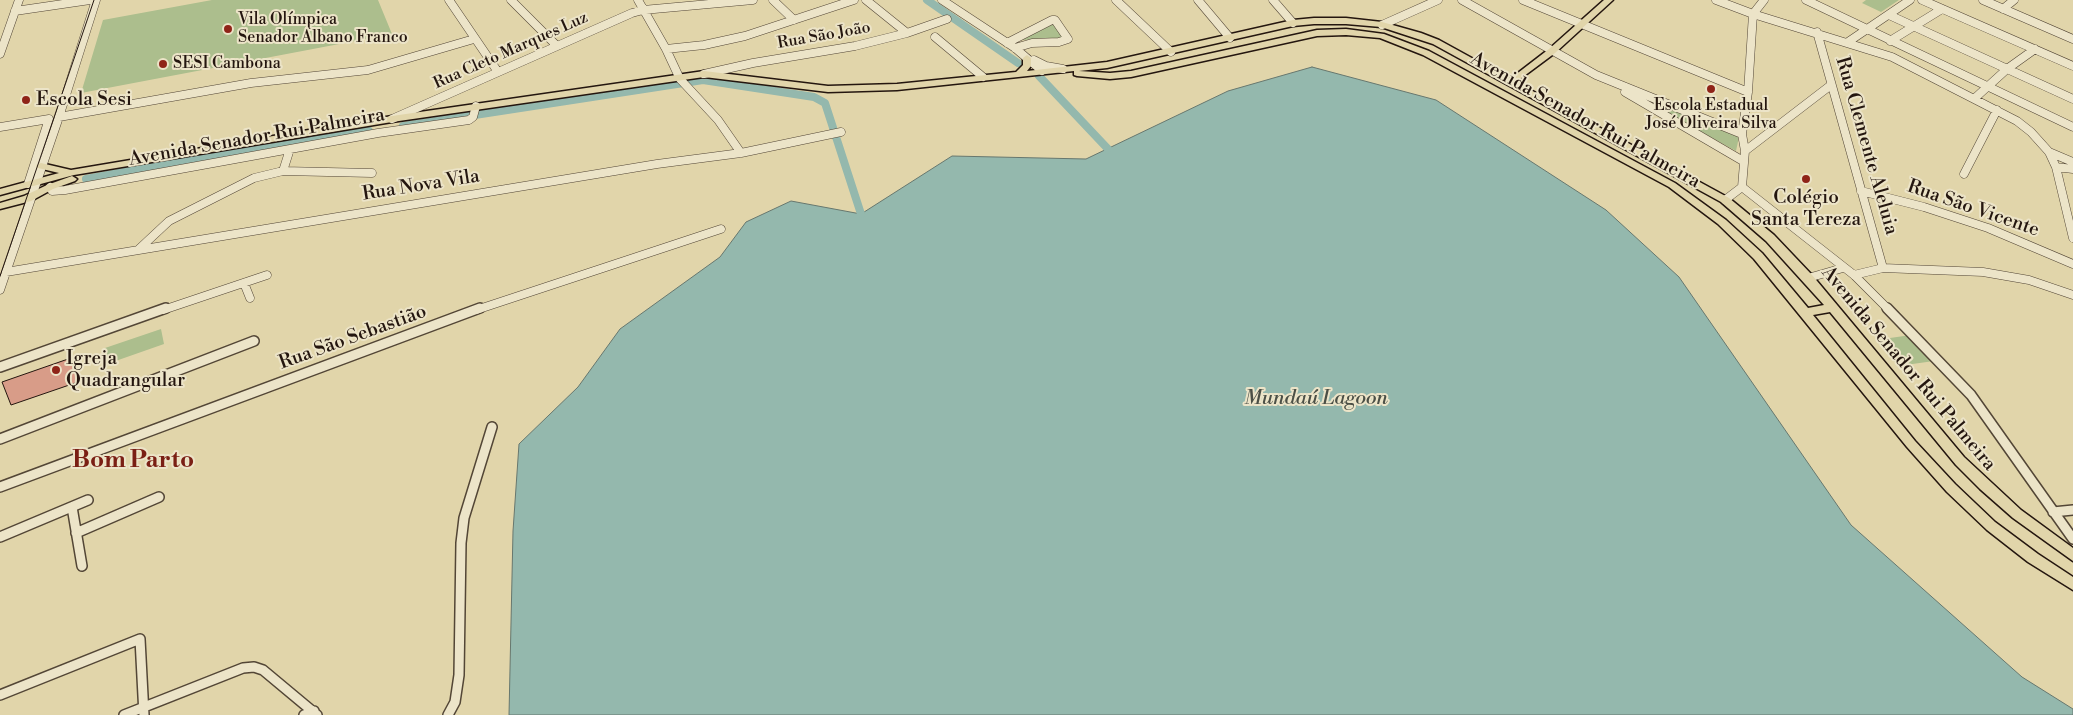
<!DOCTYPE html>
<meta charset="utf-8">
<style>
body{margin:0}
canvas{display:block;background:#e1d5aa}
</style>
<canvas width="2073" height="715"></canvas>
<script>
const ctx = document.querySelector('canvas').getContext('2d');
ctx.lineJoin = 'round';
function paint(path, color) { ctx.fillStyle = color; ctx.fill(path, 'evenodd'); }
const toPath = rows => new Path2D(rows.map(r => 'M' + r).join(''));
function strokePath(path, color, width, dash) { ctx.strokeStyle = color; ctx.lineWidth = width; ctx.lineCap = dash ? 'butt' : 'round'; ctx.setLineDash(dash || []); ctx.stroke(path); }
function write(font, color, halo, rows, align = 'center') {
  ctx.font = font + ' "Libre Bodoni",serif'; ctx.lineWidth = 4; ctx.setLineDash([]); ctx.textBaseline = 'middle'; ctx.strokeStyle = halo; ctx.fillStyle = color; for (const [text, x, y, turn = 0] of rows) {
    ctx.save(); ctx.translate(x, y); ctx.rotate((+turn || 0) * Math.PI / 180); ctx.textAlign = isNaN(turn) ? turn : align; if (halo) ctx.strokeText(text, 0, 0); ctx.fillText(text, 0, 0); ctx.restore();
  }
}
paint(toPath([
 [212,0,378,0,392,34,81,93,103,20],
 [1866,0,1899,0,1881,12,1862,3],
 [1052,19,1066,39,1014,40],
 [1624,90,1630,90,1739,137,1736,151],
 [161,329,164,344,107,364,105,348],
 [1911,335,1934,361,1898,366,1876,340]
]), '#acbe8d');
const water = toPath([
 [1312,67,1436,100,1606,210,1679,277,1851,525,2022,677,2073,709,2073,715,509,715,513,531,519,444,578,387,620,329,720,257,746,222,791,201,861,214,952,156,1086,159,1228,91,1312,67]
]);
paint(water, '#94b8ad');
strokePath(water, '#67776e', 1);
strokePath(toPath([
 [927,0,1018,63],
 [1039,76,1108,149],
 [403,126,703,80,814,97,825,103,861,214],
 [86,179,221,154,369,131]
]), '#94b8ad', 8);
const building = toPath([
 [71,358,78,382,11,405,2,382,71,358]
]);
paint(building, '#d89c88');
strokePath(building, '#24160f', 1);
const minorFar1 = toPath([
 [449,0,498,72],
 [511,0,556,45],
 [638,0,666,49,680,79,718,120,741,153],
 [773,0,794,20],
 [866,0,907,33],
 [942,0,1015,48,1042,71],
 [1116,0,1171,52],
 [1198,0,1230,38],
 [1273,0,1293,23],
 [1462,0,1596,75,1742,134],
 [1523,0,1748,92],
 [1716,0,1753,14,1892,57,2017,121,2031,132,2049,152,2056,167,2073,238],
 [1806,0,2073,127],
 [1922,0,2073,66],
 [1983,0,2073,39],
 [2003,9,2014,0],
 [15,11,90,0],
 [1889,15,2073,99],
 [1382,25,1438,0],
 [1817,32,1883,268],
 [935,37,983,77],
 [1890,41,1942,9],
 [1848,42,1910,0],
 [1007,43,1052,20,1055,20,1068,39,1059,42,1032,43,1015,48],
 [666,49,704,45,745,36,854,0],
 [0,54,19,0],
 [1034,60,1046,66,1063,69],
 [704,74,753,63,855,46,907,33,947,19],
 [1625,92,1743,161],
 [1975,98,2007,69,2035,49],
 [59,117,251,83,368,70,474,39],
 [392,119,632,13,643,10,753,0],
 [0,127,49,119,28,184],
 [1745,151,1831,85],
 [2049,152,2073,162],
 [2056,167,2073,169],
 [283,171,290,149],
 [1964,174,1997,110],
 [50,187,52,191,65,190,378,133,469,120,473,117,476,106],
 [1742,187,1854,275,1889,310],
 [1742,187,1745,151,1742,134,1748,92,1753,14,1764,0],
 [1861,191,1924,207,1988,228,2073,264],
 [1725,200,1742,187],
 [139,249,169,221,254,178,283,171,372,173],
 [6,272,657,164,741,153,841,132],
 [1854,275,1883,268,1983,272,2029,280,2073,295],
 [1808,278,1843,268],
 [244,283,250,298],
 [0,290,59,117,96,0],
 [163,310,267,275],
 [476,310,721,229]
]);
const minor = toPath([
 [1887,308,1971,395,2073,539],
 [0,367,166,308],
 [0,439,254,341],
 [0,487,480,308],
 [72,507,82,566],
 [2053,512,2073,510],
 [76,533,159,497],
 [0,537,88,500],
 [0,695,140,639,144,715],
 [124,715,243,668,254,667,263,670,317,715],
 [304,715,314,711],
 [448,715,455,702,459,675,461,543,464,518,492,427]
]);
const major = toPath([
 [1604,0,1613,0,1555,53,1516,82,1729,198,1774,235,1812,275,1964,457,2021,510,2073,548,2073,561,2013,518,1980,489,1956,465,1830,312,1813,315,1915,441,1955,484,1995,522,2038,554,2073,577,2073,590,2028,562,1987,530,1947,492,1907,447,1754,259,1718,224,1669,187,1423,55,1380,38,1346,35,1317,36,1131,77,1110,79,1077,76,1074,75,1074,71,897,90,828,92,704,77,392,122,74,175,0,195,0,189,59,173,38,168,36,166,38,164,41,163,71,170,392,116,704,71,828,86,897,84,1016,72,1023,65,1023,58,1027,55,1031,58,1031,66,1027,71,1107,62,1293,20,1314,18,1346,18,1382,22,1421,33,1439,40,1510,79,1549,49,1604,0],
 [1314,24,1346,24,1381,27,1433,44,1721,202,1766,241,1824,305,1808,308,1762,253,1726,220,1675,183,1429,51,1384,34,1346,29,1317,30,1131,71,1110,73,1079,71,1107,68,1293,26,1314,24],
 [72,176,77,179,75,181,53,189,31,201,0,209,0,203,24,196,47,185,72,176]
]);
strokePath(minorFar1, '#534636', 9);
strokePath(minor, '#534636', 12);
strokePath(major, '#24160f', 3);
strokePath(minorFar1, '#ece4c8', 8);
strokePath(minor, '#ece4c8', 9);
paint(major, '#e1d5aa');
strokePath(toPath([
 [0,276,94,0]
]), '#24160f', 1);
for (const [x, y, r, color] of [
 [228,29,5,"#8f2418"],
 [163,64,5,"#8f2418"],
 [1711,89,5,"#8f2418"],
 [26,100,5,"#8f2418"],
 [1806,179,5,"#8f2418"],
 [56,370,5,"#8f2418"]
]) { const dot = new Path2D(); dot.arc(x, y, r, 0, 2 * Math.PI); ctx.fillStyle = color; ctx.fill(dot); strokePath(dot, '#ece4c8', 2); }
write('16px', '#24160f', '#ece4c8', [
 ["Vila Olímpica",238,20],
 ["Senador Albano Franco",238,38],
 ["SESI Cambona",173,64],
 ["Escola Estadual",1711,106,"center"],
 ["José Oliveira Silva",1711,124,"center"]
], 'left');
write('16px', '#24160f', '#ece4c8', [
 ["Rua São João",824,36,-10],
 ["Rua Cleto Marques Luz",511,51,-24]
]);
write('19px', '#24160f', '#ece4c8', [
 ["Escola Sesi",36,100],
 ["Colégio",1806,198,"center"],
 ["Santa Tereza",1806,220,"center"],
 ["Igreja",66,359],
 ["Quadrangular",66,381]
], 'left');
write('19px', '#24160f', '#ece4c8', [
 ["Avenida Senador Rui Palmeira",1585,121,29],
 ["Avenida Senador Rui Palmeira",257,138,-10],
 ["Rua Clemente Aleluia",1866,146,74],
 ["Rua Nova Vila",421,186,-9],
 ["Rua São Vicente",1973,209,19],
 ["Rua São Sebastião",353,338,-20],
 ["Avenida Senador Rui Palmeira",1908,369,50]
]);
write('italic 20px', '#4b4f46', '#ece4c8', [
 ["Mundaú Lagoon",1316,399]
]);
write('bold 24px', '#7a1f14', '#ece4c8', [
 ["Bom Parto",133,461]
]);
</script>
